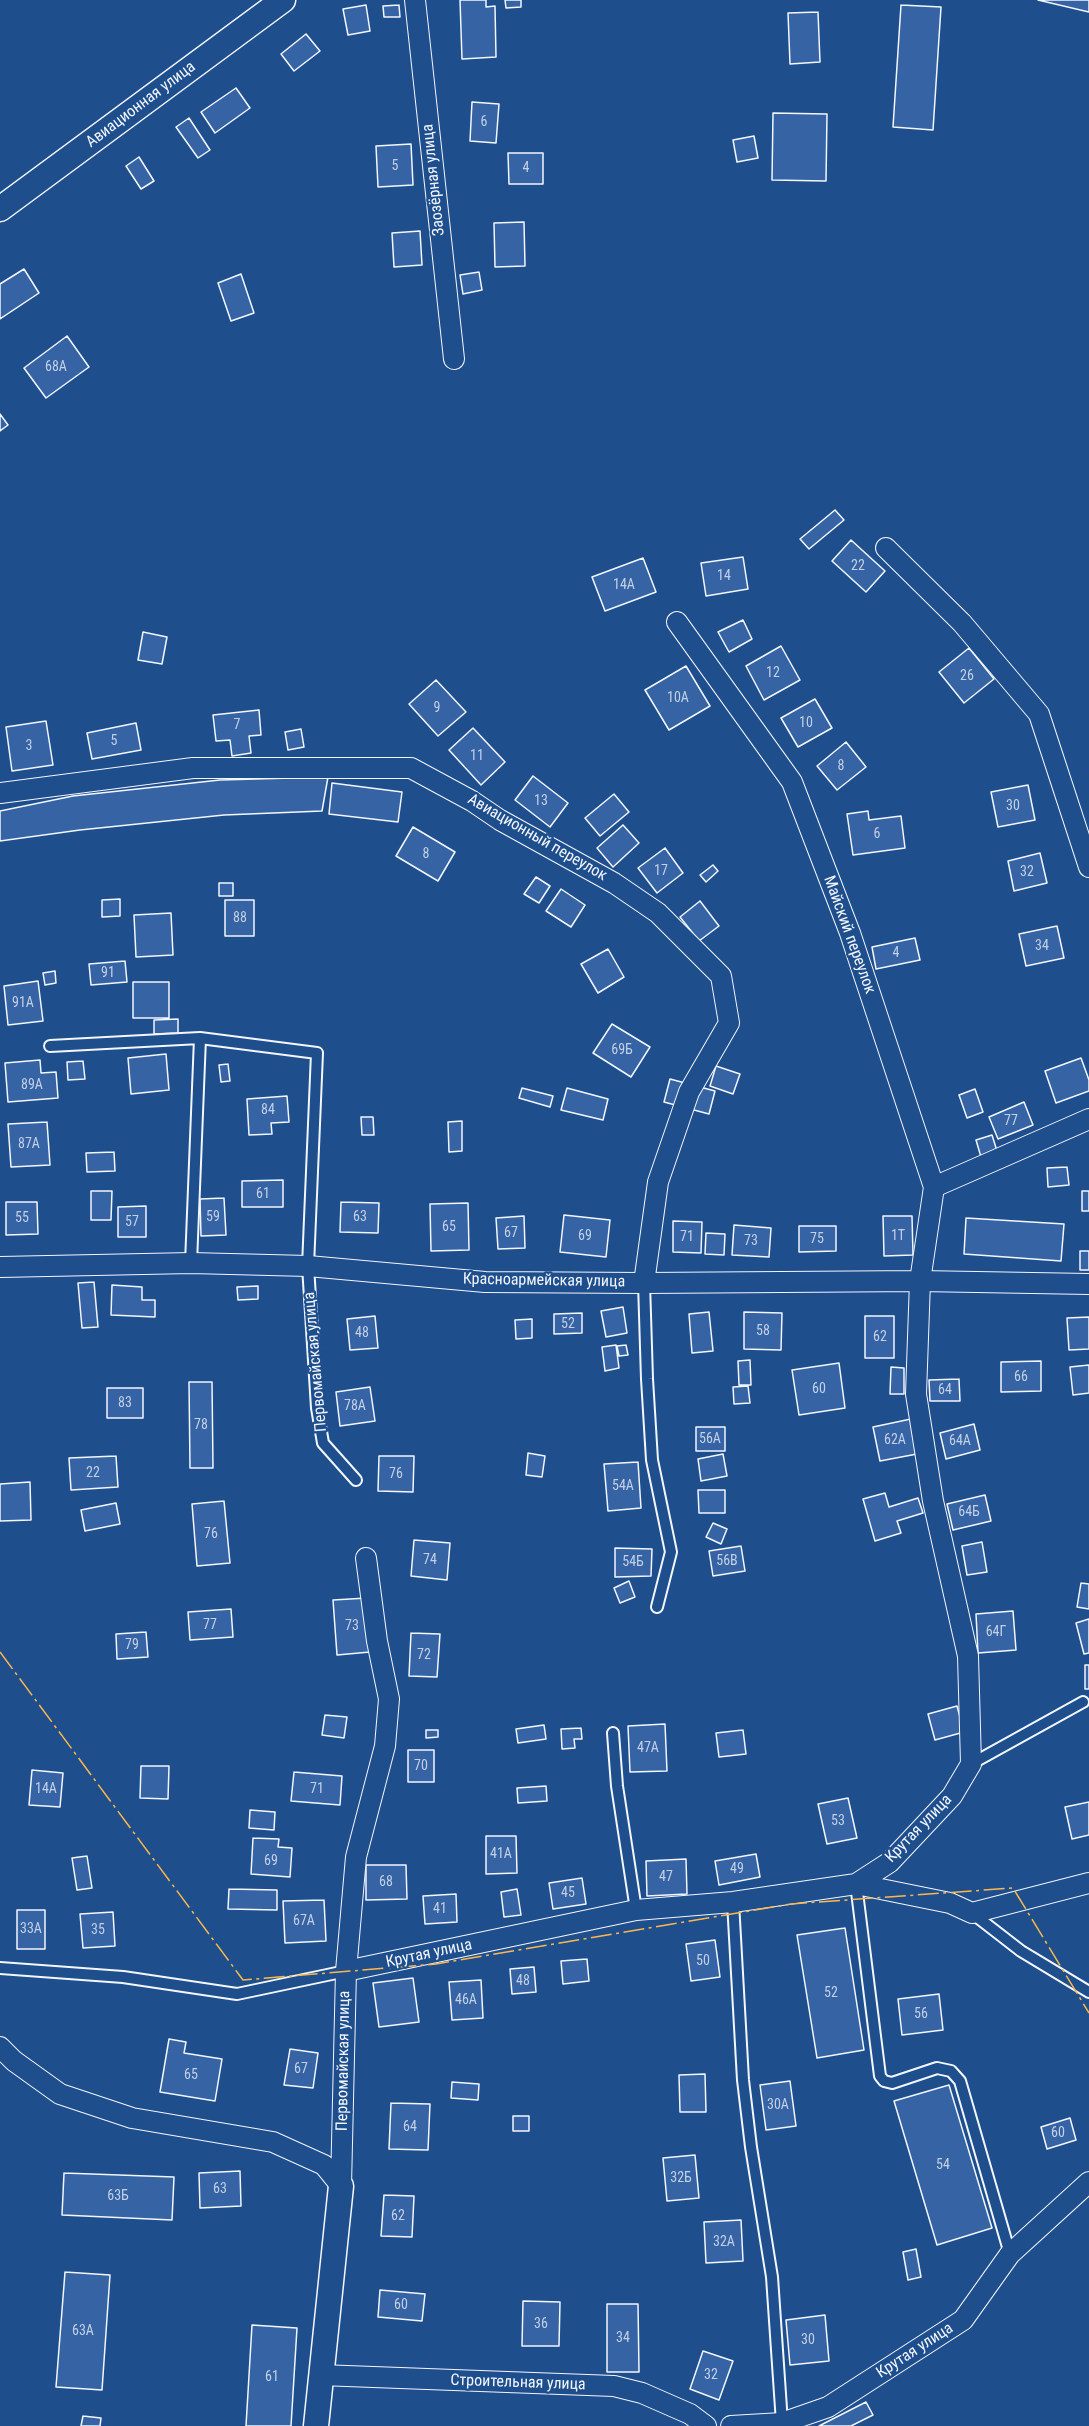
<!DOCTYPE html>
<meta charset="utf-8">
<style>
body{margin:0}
canvas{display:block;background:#1f4e8c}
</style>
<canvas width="1089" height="2426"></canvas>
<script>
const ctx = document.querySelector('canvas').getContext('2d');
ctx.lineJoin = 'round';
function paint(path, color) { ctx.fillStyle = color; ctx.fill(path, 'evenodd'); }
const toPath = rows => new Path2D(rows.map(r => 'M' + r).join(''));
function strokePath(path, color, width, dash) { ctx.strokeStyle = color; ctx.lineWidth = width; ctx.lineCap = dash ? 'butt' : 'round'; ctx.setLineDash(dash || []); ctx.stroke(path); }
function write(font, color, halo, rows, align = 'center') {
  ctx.font = font + ' "Roboto Condensed",sans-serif'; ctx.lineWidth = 4.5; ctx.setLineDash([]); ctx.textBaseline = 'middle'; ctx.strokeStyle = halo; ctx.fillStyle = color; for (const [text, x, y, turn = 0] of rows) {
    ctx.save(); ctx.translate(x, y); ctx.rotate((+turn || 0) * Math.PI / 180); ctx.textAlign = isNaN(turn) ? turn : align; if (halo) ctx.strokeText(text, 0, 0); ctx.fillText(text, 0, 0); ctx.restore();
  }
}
const building = toPath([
 [460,0,486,0,486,7,495,6,496,57,462,59,460,0],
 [505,0,521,0,521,7,506,8,505,0],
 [1038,0,1089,0,1089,12,1038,0],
 [366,5,370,31,348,35,343,9,366,5],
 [399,5,400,17,384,17,383,6,399,5],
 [901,5,941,7,933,130,893,127,901,5],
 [818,12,820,62,790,64,788,13,818,12],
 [306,34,320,51,294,71,281,54,306,34],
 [236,88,250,108,215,133,201,112,236,88],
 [472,102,499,104,496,143,470,141,472,102],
 [773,113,827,114,826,181,772,180,773,113],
 [189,118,210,150,198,158,176,127,189,118],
 [754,136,758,158,737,162,733,140,754,136],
 [411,144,413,185,378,187,376,146,411,144],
 [508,153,543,153,543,184,509,184,508,153],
 [139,157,154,181,141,189,126,166,139,157],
 [524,222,525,266,495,267,494,223,524,222],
 [420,231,422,265,394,267,392,233,420,231],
 [24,269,39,293,0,319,0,284,24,269],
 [479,272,482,290,463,294,460,275,479,272],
 [241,274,254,313,231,321,218,283,241,274],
 [67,336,89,367,46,398,24,368,67,336],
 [0,414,8,425,0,431,0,414],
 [835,510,844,520,809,549,800,539,835,510],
 [851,540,885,571,866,592,832,561,851,540],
 [743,557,748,589,706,596,701,563,743,557],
 [643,558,656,592,605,611,592,577,643,558],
 [743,620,752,639,729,652,718,632,743,620],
 [143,632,167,637,162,664,138,660,143,632],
 [781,646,800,680,764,700,746,666,781,646],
 [969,648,994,679,964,703,939,672,969,648],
 [686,666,710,706,669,730,645,690,686,666],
 [436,680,466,712,438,736,409,704,436,680],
 [815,699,832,728,798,747,781,718,815,699],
 [259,710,261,735,249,736,251,753,232,756,230,740,216,741,213,715,259,710],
 [46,721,53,765,12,771,6,727,46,721],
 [136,723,141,750,92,759,87,733,136,723],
 [473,728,505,762,481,785,449,750,473,728],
 [301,729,304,747,288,750,285,732,301,729],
 [846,742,866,767,837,790,817,766,846,742],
 [533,776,568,803,550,827,515,800,533,776],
 [328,777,322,811,224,815,80,830,0,841,0,811,73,796,220,780,328,777],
 [332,783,402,792,398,822,329,814,332,783],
 [1028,785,1035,820,998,827,991,792,1028,785],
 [614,794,629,812,600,836,585,818,614,794],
 [868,811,869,820,901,816,905,848,853,855,847,814,868,811],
 [623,825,639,843,613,867,597,848,623,825],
 [413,827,455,852,438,881,396,856,413,827],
 [665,848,683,873,657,893,638,868,665,848],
 [1040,853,1047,883,1014,891,1008,861,1040,853],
 [713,865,718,871,706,882,700,875,713,865],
 [536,877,550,886,539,903,524,894,536,877],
 [219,883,233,883,233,896,219,896,219,883],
 [561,889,585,905,571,927,546,911,561,889],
 [120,899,120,916,102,917,102,900,120,899],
 [225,900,254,900,254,936,225,936,225,900],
 [700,901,719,926,699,941,680,917,700,901],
 [171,913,173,955,136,957,134,915,171,913],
 [1057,926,1064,958,1026,966,1019,934,1057,926],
 [915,938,920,960,876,969,872,947,915,938],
 [608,949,624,977,598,993,581,964,608,949],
 [125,961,127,982,91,985,89,964,125,961],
 [55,971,56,983,45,985,43,973,55,971],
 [38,981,43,1021,8,1025,4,986,38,981],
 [133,982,169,982,169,1018,133,1018,133,982],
 [178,1019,178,1033,154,1034,154,1020,178,1019],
 [612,1024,650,1047,631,1077,593,1053,612,1024],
 [166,1054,169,1090,131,1094,128,1058,166,1054],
 [1081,1058,1089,1080,1089,1091,1056,1103,1045,1071,1081,1058],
 [40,1060,41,1073,56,1072,58,1098,8,1102,5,1063,40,1060],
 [83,1061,85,1079,68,1080,67,1062,83,1061],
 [228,1064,230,1081,221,1082,219,1065,228,1064],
 [716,1066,740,1074,733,1094,710,1086,716,1066],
 [670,1079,715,1091,709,1114,664,1102,670,1079],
 [522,1088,553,1096,550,1107,519,1098,522,1088],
 [567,1088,608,1099,603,1120,561,1110,567,1088],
 [975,1089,983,1112,967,1118,959,1095,975,1089],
 [287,1096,289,1122,271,1123,272,1134,249,1135,247,1099,287,1096],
 [1024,1102,1033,1125,998,1139,989,1117,1024,1102],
 [361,1117,373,1117,374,1135,362,1135,361,1117],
 [462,1121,462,1151,449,1152,448,1122,462,1121],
 [47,1122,50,1165,11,1167,8,1124,47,1122],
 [992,1135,997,1151,981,1157,976,1140,992,1135],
 [114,1152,115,1171,87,1172,86,1153,114,1152],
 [1067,1167,1069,1185,1048,1187,1047,1168,1067,1167],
 [283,1180,283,1207,242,1207,242,1181,283,1180],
 [91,1191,112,1191,111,1220,91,1220,91,1191],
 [1082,1191,1089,1191,1089,1211,1082,1211,1082,1191],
 [224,1198,226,1235,201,1236,200,1199,224,1198],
 [6,1202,37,1202,38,1234,6,1235,6,1202],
 [341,1202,379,1203,378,1233,340,1232,341,1202],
 [468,1203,469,1250,431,1251,430,1204,468,1203],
 [146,1206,146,1237,118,1237,118,1207,146,1206],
 [564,1215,610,1220,606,1257,560,1252,564,1215],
 [524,1216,525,1248,498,1249,496,1218,524,1216],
 [883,1216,912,1216,913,1255,884,1256,883,1216],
 [966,1218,1064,1224,1061,1261,964,1254,966,1218],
 [673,1221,702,1222,701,1253,673,1252,673,1221],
 [734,1225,771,1228,769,1257,732,1255,734,1225],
 [799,1226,836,1226,836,1251,799,1252,799,1226],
 [706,1233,725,1234,724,1255,705,1254,706,1233],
 [1080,1251,1089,1251,1089,1270,1080,1270,1080,1251],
 [94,1282,98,1327,82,1328,78,1283,94,1282],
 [112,1285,142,1287,142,1300,155,1300,155,1317,111,1315,112,1285],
 [258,1286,258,1299,238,1300,237,1287,258,1286],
 [623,1307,627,1333,606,1337,601,1311,623,1307],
 [709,1312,713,1351,692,1353,689,1314,709,1312],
 [744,1312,782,1313,781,1350,744,1349,744,1312],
 [582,1313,582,1333,554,1334,554,1314,582,1313],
 [375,1316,378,1348,350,1350,347,1319,375,1316],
 [865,1316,894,1316,894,1358,865,1358,865,1316],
 [1089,1317,1089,1349,1069,1350,1067,1318,1089,1317],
 [532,1319,532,1338,516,1339,515,1320,532,1319],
 [616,1345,619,1368,605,1371,602,1347,616,1345],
 [626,1345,628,1355,619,1356,617,1346,626,1345],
 [750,1360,751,1385,739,1385,738,1361,750,1360],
 [1041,1361,1041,1391,1001,1392,1001,1362,1041,1361],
 [839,1363,845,1408,799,1415,792,1370,839,1363],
 [1089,1365,1089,1393,1073,1395,1070,1367,1089,1365],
 [891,1367,904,1368,904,1394,890,1394,891,1367],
 [959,1379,960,1401,930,1401,929,1380,959,1379],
 [189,1382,212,1382,213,1468,190,1468,189,1382],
 [748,1386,750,1403,734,1404,733,1387,748,1386],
 [370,1387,375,1421,340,1426,336,1392,370,1387],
 [107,1388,143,1388,143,1418,107,1418,107,1388],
 [911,1419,917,1454,880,1461,873,1427,911,1419],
 [974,1424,980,1450,946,1459,940,1433,974,1424],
 [696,1427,725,1427,725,1451,696,1451,696,1427],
 [528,1453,545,1456,542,1477,526,1475,528,1453],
 [723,1454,727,1476,701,1481,698,1459,723,1454],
 [116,1456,118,1487,71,1490,69,1458,116,1456],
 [379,1456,414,1456,413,1492,378,1491,379,1456],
 [638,1462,641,1508,608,1511,604,1464,638,1462],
 [30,1482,31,1520,0,1521,0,1484,30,1482],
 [698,1490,725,1490,725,1513,699,1513,698,1490],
 [885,1493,889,1507,918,1498,923,1513,897,1521,901,1533,875,1541,863,1499,885,1493],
 [985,1495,991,1521,953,1530,947,1504,985,1495],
 [224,1501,230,1563,197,1566,192,1504,224,1501],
 [116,1503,120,1524,85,1531,81,1510,116,1503],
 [713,1523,727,1529,721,1544,706,1537,713,1523],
 [414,1540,450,1543,447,1580,411,1576,414,1540],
 [982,1542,987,1572,967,1575,962,1546,982,1542],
 [741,1546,745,1571,713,1576,709,1551,741,1546],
 [615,1548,652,1549,651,1576,615,1577,615,1548],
 [629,1581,635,1597,620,1603,614,1588,629,1581],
 [1081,1583,1089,1584,1089,1609,1077,1607,1081,1583],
 [367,1598,370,1652,337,1655,333,1600,367,1598],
 [231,1609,233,1637,190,1640,188,1612,231,1609],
 [1013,1611,1016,1650,978,1653,976,1614,1013,1611],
 [1089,1619,1089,1653,1084,1654,1076,1623,1089,1619],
 [146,1632,148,1657,117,1659,116,1634,146,1632],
 [411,1633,440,1634,437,1677,409,1676,411,1633],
 [1085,1665,1089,1665,1089,1689,1085,1689,1085,1665],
 [957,1706,964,1732,935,1740,928,1714,957,1706],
 [325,1715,347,1717,344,1738,322,1735,325,1715],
 [665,1724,667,1771,630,1772,628,1726,665,1724],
 [544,1725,546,1739,518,1743,516,1729,544,1725],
 [581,1728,582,1739,574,1739,575,1748,562,1749,561,1729,581,1728],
 [426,1730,438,1730,438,1737,426,1738,426,1730],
 [743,1730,746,1754,719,1757,716,1733,743,1730],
 [408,1750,434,1750,434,1782,408,1782,408,1750],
 [141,1766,169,1766,168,1799,140,1798,141,1766],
 [32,1770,63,1773,60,1807,29,1805,32,1770],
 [294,1772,342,1776,340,1805,291,1801,294,1772],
 [546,1786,547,1801,518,1803,517,1788,546,1786],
 [848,1798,857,1838,827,1844,818,1804,848,1798],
 [1089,1802,1089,1835,1072,1839,1065,1807,1089,1802],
 [250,1810,275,1812,274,1830,249,1828,250,1810],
 [486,1836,516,1836,517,1873,486,1874,486,1836],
 [253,1838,279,1839,278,1847,292,1848,290,1877,251,1874,253,1838],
 [756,1854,760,1877,719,1885,715,1861,756,1854],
 [87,1856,92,1888,77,1890,72,1858,87,1856],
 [686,1859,687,1894,647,1896,646,1861,686,1859],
 [366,1865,406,1865,407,1899,366,1900,366,1865],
 [582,1878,586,1904,553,1909,549,1883,582,1878],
 [229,1889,277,1890,277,1910,228,1909,229,1889],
 [517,1889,521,1915,504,1917,501,1892,517,1889],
 [456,1894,457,1922,425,1924,423,1896,456,1894],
 [324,1900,326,1941,285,1943,283,1901,324,1900],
 [17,1910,45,1910,45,1949,17,1949,17,1910],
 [113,1912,115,1946,83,1948,80,1914,113,1912],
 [845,1928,864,2050,817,2058,797,1935,845,1928],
 [715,1940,720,1977,691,1981,686,1944,715,1940],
 [587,1959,589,1981,563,1984,561,1961,587,1959],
 [534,1967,536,1992,512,1994,510,1969,534,1967],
 [413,1978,419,2022,379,2027,373,1983,413,1978],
 [481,1980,483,2018,452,2020,449,1982,481,1980],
 [939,1994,943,2030,902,2035,898,1999,939,1994],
 [169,2039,186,2042,184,2053,222,2059,215,2101,160,2092,169,2039],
 [290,2049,318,2053,313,2088,284,2085,290,2049],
 [705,2074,706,2112,680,2112,679,2075,705,2074],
 [790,2081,796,2126,766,2130,760,2085,790,2081],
 [452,2082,479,2084,478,2100,451,2098,452,2082],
 [949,2085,992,2228,937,2245,894,2101,949,2085],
 [391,2103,430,2104,428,2150,389,2149,391,2103],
 [513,2116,529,2116,529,2131,513,2131,513,2116],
 [1070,2118,1076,2140,1047,2149,1041,2127,1070,2118],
 [695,2155,699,2198,667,2201,663,2158,695,2155],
 [240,2171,241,2206,200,2208,199,2173,240,2171],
 [64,2173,174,2177,172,2220,62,2215,64,2173],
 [384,2195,414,2196,412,2237,381,2236,384,2195],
 [741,2220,743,2261,706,2263,704,2222,741,2220],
 [916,2249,921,2277,908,2280,903,2252,916,2249],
 [65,2272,110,2275,102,2390,56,2387,65,2272],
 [380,2290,425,2294,422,2321,378,2317,380,2290],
 [523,2301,560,2302,559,2346,522,2346,523,2301],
 [607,2304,638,2304,639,2372,607,2372,607,2304],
 [825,2315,829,2361,790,2365,786,2320,825,2315],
 [252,2325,297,2328,291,2426,246,2426,252,2325],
 [703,2351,733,2361,719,2400,690,2389,703,2351],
 [866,2402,873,2415,851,2426,819,2426,866,2402],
 [83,2416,101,2418,100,2426,81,2426,83,2416]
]);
paint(building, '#3563a3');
strokePath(building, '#f2f6ff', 1.5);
const service = toPath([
 [50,1046,200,1038,317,1053,308,1266,317,1408,323,1443,356,1480],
 [191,1263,200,1038],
 [644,1283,647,1379,652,1460,671,1552,657,1607],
 [613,1733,617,1786,636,1910],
 [971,1764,1083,1702],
 [856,1884,880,2076,884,2081,892,2083,937,2068,951,2071,960,2081,1010,2254],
 [733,1902,743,2080,751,2147,772,2277,782,2423],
 [972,1913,1021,1951,1089,1992],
 [0,1968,123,1977,237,1994,346,1971]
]);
const minor = toPath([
 [415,0,454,359],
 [886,548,962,623,1039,714,1089,867],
 [0,793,193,768,411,768,472,801,500,820,614,883,658,913,721,976,729,1023,689,1092,658,1182,644,1283],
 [934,1187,1089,1119],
 [0,1267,191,1263,308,1266,485,1282,644,1283,920,1281,1089,1284],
 [856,1884,950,1903,972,1913,1089,1883],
 [346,1971,636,1910,733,1902,856,1884,890,1862,952,1796,971,1764,968,1656,933,1501,916,1394,920,1281,934,1187,850,933,792,782,677,622],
 [0,2047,14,2061,60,2094,132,2118,273,2142,324,2165,341,2186],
 [341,2186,346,1971,356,1857,385,1746,389,1699,377,1641,366,1558],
 [320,2375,614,2386,642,2393,690,2414,706,2426],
 [731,2426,782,2423,828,2407,963,2320,1010,2254,1089,2182]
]);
const tertiary = toPath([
 [0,209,283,0],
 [316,2426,341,2186]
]);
strokePath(service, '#f2f6ff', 14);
strokePath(minor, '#f2f6ff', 22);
strokePath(tertiary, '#f2f6ff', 27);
strokePath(service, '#1f4e8c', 10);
strokePath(minor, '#1f4e8c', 20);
strokePath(tertiary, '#1f4e8c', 24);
strokePath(toPath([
 [0,1652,243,1980,436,1964,791,1904,1013,1888,1089,2013]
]), '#ffb74d', 1.5, [21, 4.5, 3, 4.5]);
write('14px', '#c3d1e8', null, [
 ["6",484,122],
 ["5",395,166],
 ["4",526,168],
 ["68А",56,367],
 ["22",858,566],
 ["14",724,576],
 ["14А",624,585],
 ["12",773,673],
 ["26",967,676],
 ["10А",678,698],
 ["9",437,708],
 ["10",806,723],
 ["7",237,725],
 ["5",114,741],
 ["3",29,746],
 ["11",477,756],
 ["8",841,766],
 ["13",541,801],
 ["30",1013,806],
 ["6",877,834],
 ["8",426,854],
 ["17",661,871],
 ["32",1027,872],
 ["88",240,918],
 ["34",1042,946],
 ["4",896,953],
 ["91",108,973],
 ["91А",23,1003],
 ["69Б",622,1050],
 ["89А",32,1085],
 ["84",268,1110],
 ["77",1011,1121],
 ["87А",29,1144],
 ["61",263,1194],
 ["59",213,1217],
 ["63",360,1217],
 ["55",22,1218],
 ["57",132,1222],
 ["65",449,1227],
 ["67",511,1233],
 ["69",585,1236],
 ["1Т",898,1236],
 ["71",687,1237],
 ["75",817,1239],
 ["73",751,1241],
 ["52",568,1324],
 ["58",763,1331],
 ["48",362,1333],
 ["62",880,1337],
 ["66",1021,1377],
 ["60",819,1389],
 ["64",945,1390],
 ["83",125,1403],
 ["78А",355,1406],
 ["78",201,1425],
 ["56А",710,1439],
 ["62А",895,1440],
 ["64А",960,1441],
 ["22",93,1473],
 ["76",396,1474],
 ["54А",623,1486],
 ["64Б",969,1512],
 ["76",211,1534],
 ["74",430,1560],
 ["56В",727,1561],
 ["54Б",633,1562],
 ["77",210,1625],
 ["73",352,1626],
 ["64Г",996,1632],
 ["79",132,1645],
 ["72",424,1655],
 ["47А",648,1748],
 ["70",421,1766],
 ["14А",46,1789],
 ["71",317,1789],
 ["53",838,1821],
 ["41А",501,1854],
 ["69",271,1861],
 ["49",737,1869],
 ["47",666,1877],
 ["68",386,1882],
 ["45",568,1893],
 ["41",440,1909],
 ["67А",304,1921],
 ["33А",31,1929],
 ["35",98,1930],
 ["50",703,1961],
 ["48",523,1981],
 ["52",831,1993],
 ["46А",466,2000],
 ["56",921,2014],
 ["67",301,2069],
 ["65",191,2075],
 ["30А",778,2105],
 ["64",410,2127],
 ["60",1058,2133],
 ["54",943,2165],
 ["32Б",681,2178],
 ["63",220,2189],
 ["63Б",118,2196],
 ["62",398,2216],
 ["32А",724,2242],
 ["60",401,2305],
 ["36",541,2324],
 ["63А",83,2331],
 ["34",623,2338],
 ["30",808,2340],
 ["32",711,2375],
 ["61",272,2377]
]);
write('16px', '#f2f6ff', '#1f4e8c', [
 ["Авиационная улица",141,105,-37],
 ["Заозёрная улица",434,180,-96],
 ["Авиационный переулок",537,838,30],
 ["Майский переулок",849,935,70],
 ["Красноармейская улица",544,1281,1],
 ["Первомайская улица",316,1362,-95],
 ["Крутая улица",919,1829,-46],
 ["Крутая улица",429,1954,-12],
 ["Первомайская улица",344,2061,-89],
 ["Крутая улица",915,2351,-33],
 ["Строительная улица",518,2383,2]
]);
</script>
